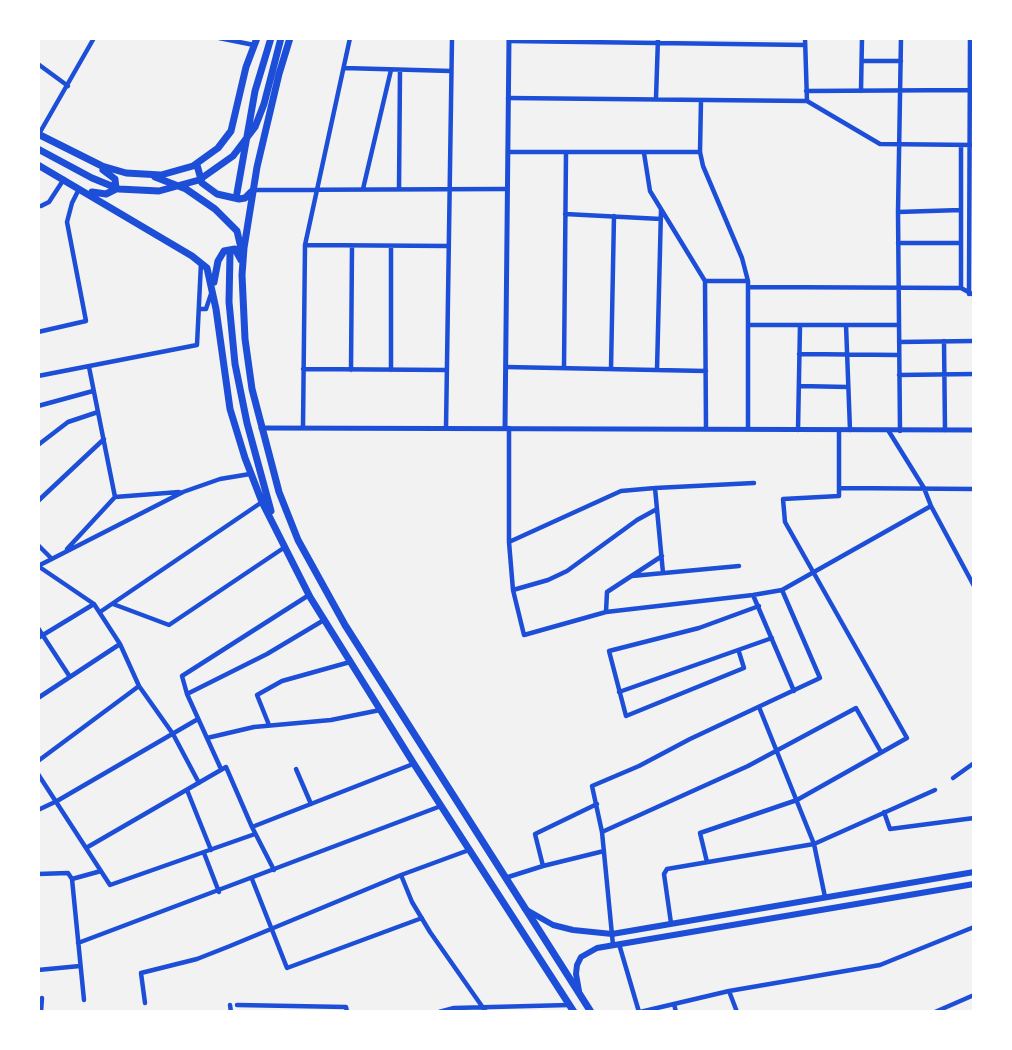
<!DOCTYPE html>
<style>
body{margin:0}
#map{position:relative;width:1012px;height:1050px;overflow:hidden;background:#f2f2f2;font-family:"Golos Text",sans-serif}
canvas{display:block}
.frame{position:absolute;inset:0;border:40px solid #fff;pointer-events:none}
</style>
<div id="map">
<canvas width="1012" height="1050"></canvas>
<div class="frame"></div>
</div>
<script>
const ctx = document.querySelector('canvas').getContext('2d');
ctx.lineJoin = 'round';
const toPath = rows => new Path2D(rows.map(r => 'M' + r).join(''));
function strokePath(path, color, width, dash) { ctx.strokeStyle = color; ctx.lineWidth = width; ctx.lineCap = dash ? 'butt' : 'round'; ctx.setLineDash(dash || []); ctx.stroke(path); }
strokePath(toPath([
 [219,38,254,45],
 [805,38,807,101],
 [509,41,805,45],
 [862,61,901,61],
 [38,64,68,86],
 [344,68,451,71],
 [806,91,969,90],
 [861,91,862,38],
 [508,98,807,101,880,144,974,145],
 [656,98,658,38],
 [701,100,700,152,703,166,742,258,748,281,748,429],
 [39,134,94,38],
 [508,152,700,152],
 [644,153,650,191,705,281,706,429],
 [363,189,391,70],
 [399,189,400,70],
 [253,190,507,189],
 [41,206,49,202,64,179],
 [898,212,961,210],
 [565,214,661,219],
 [898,243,961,243],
 [305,245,449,246],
 [391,246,391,370],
 [705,281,748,281],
 [749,287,961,288,974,295],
 [961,288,961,145],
 [969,294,970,38],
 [199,309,206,309,211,294],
 [749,325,899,325],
 [846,325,850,430],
 [38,332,86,321,67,222,72,203,79,189],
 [944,341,945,430],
 [899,342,974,341],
 [799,354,899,355],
 [89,367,115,497],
 [506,367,706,371],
 [564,368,566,153],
 [303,369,447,370],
 [611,369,614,216],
 [351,370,352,246],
 [657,370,661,210],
 [899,375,974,374],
 [38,376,197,345,201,263],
 [799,386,848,387],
 [38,406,93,391],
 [303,427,305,245,350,38],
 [446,428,452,38],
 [509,428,509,542,513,590,524,635,606,612,753,595,782,590,931,506],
 [798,430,800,325],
 [888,430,924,488,931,506,974,586],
 [900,431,898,212,901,38],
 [38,445,68,422,98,412],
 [655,488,663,573],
 [839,488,974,489],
 [38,501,104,439],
 [509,542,621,491,655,488,754,483],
 [38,545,52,559],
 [67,549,115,497,179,492],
 [632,576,739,566],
 [513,590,548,580,567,571,637,520,657,509],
 [753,595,794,691],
 [113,604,169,625,285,547],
 [100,612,262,502],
 [606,612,607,592,662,556],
 [38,628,70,677],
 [38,638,94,604],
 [739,652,744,668,626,716,609,651,699,628,759,606],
 [619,692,772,638],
 [187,694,267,654,324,620],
 [38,698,120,644],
 [759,707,814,844,825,897],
 [269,725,257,695,282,681,350,662],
 [207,738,254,727,331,720,380,710],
 [38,761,139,686],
 [221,769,187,694,182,676,309,595],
 [296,769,311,804],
 [38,774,110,885,255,834],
 [953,778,974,763],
 [199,783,173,734,139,686,120,644,94,604,38,566,183,492,220,479,250,474],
 [187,790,211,850],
 [597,804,535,834,543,866,604,851],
 [38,810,57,801,198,719],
 [884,812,890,829,974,818],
 [602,832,748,766,856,708,881,752],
 [86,848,226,767,252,827],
 [204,853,219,892],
 [707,862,700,833,797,800,907,738,785,522,783,499,839,496,839,430],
 [274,870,252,827,413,764],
 [38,874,68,873,72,879,84,1000],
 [401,875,412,902,430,932,486,1012],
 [505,878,543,866],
 [72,879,101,871],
 [252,879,287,968,422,918],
 [671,923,664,874,667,869,814,844,935,790],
 [78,943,441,806],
 [619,944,639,1012],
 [613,945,602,832,592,786,639,766,690,739,820,678,782,590],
 [38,970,80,966],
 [729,991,737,1012],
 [145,1003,141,973,197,959,230,946,401,875,469,850],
 [674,1004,676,1012],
 [230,1005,231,1012],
 [237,1005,346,1007,347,1012],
 [41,1012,42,998],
 [439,1012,454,1008,569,1005],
 [640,1012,729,991,880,965,974,927],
 [935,1012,974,995]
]), '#1d4ed8', 4.5);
strokePath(toPath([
 [261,428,974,430],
 [505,428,509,38]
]), '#1d4ed8', 5);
strokePath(toPath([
 [525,909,553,925,573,930,612,934,974,872],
 [579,991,576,974,577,965,581,957,597,948,974,884]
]), '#1d4ed8', 6);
strokePath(toPath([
 [290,38,279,74,257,167,244,248,242,275,245,339,252,389,279,492,298,540,345,625,591,1012],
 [38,134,102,166,126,173,161,175,193,166,218,148,231,131,246,67,257,38],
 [38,149,92,178,119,189,159,191,199,180,233,156,255,127,264,104,281,38],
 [38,165,192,256,207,268,216,309,230,409,245,458,262,502,310,597,414,764,574,1012],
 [197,165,202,183,217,194,239,199,245,198,251,192],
 [155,177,186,189,215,209,237,231,241,248],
 [92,192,106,194,116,189,115,179,103,170],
 [237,193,255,91,271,38],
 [230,254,229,302,235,364,247,423,271,511],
 [214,282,218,261,224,251,235,249,241,260]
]), '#1d4ed8', 7);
</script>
